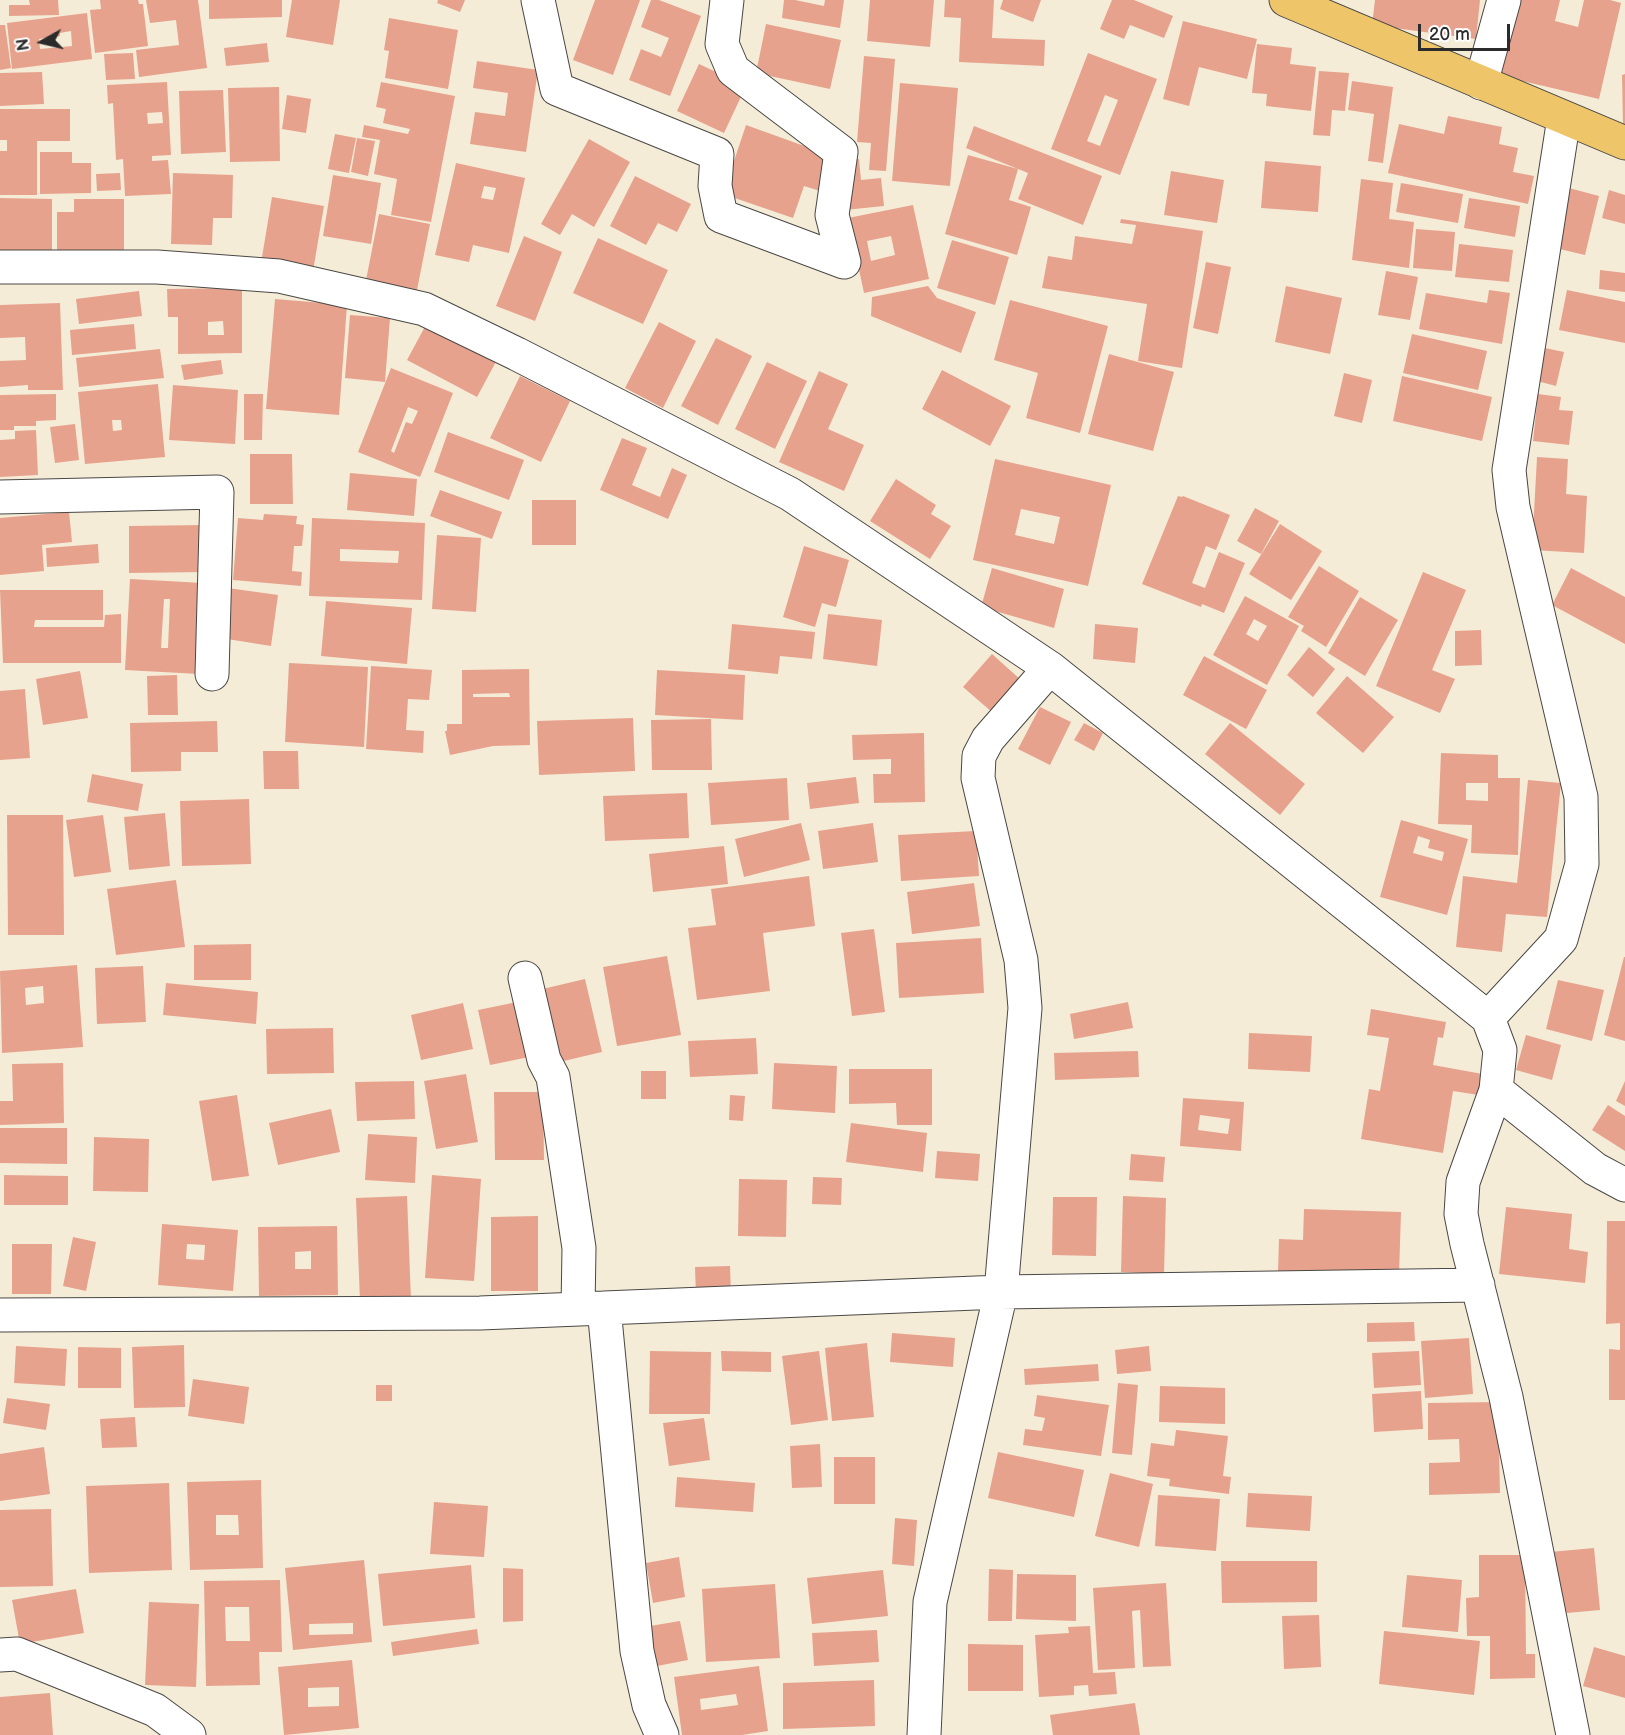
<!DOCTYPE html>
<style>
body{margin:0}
#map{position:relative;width:1625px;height:1735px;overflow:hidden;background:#f5ecd8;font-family:"Balsamiq Sans",sans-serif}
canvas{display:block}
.north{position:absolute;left:12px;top:12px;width:60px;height:60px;-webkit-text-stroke:4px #fff;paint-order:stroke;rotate:262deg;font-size:16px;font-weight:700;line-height:24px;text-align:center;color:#2b2b2b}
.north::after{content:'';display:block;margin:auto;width:21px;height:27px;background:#2b2b2b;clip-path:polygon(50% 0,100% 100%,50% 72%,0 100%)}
.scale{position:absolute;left:1418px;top:24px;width:92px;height:27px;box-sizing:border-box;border:3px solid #2b2b2b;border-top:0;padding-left:8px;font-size:18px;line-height:21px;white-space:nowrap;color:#2b2b2b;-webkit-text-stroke:4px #fff;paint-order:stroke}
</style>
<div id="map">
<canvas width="1625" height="1735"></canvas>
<div class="north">N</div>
<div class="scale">20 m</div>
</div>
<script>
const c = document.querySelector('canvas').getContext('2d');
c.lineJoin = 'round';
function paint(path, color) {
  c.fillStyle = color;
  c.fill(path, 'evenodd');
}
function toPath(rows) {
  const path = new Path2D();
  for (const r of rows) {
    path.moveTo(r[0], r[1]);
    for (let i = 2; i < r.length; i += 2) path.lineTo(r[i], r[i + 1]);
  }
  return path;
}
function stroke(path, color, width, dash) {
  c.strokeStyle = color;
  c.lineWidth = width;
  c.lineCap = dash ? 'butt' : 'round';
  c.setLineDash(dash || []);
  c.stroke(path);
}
paint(toPath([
 [29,0,58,0,59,15,9,16,9,5,30,5],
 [100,0,138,0,139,4,143,4,148,46,95,53,90,10,101,9],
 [146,0,198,0,207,68,139,77,136,50,179,45,176,20,150,23],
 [209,0,282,0,282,17,209,19],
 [292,0,340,0,333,45,286,37],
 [438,0,465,0,460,12,437,3],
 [595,0,640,0,613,75,573,60],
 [651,0,659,0,701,16,670,96,629,80,641,49,661,57,669,38,641,27],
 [784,0,795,0,824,6,825,0,844,0,840,28,782,18],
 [870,0,934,0,930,47,867,41],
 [945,0,994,0,992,38,1045,40,1044,66,959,62,961,18,944,17],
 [1003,0,1041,0,1033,22,1000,9],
 [1112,0,1134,0,1173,16,1164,38,1130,25,1124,39,1100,29],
 [1375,0,1480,0,1476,39,1372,25],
 [1518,0,1560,0,1555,21,1578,27,1584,0,1610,0,1621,3,1599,99,1501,76],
 [87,13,92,59,12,69,7,23],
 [71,31,72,46,40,49,39,39,60,36,60,33],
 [389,18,458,30,448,89,385,78,389,51,384,50],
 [1183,21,1257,39,1247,79,1199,67,1189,106,1163,99],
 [766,24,841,40,830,89,756,73],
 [0,25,5,25,11,68,0,70],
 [267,43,269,62,226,66,224,48],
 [1257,44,1292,48,1290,64,1316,67,1311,111,1266,106,1267,94,1252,93],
 [133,53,135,79,106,80,104,54],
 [1088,53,1157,79,1120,175,1051,149],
 [1105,95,1118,100,1100,146,1087,141],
 [864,56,895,59,886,171,869,170,871,143,857,142],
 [477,61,538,70,526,152,470,144,475,112,505,116,508,93,473,88],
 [699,64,746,86,724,133,677,111],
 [1319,71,1349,73,1345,111,1332,110,1330,136,1313,135],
 [42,72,44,104,0,106,0,73],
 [1625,74,1625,125,1623,125,1622,75],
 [1352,81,1393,87,1383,163,1368,161,1374,114,1348,110],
 [167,82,171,155,152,156,152,161,168,160,171,194,125,196,123,159,116,160,113,103,108,104,107,85],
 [162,112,163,123,148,124,147,113],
 [381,82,455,96,431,222,391,215,397,179,374,174,380,140,362,137,364,125,408,134,410,129,383,123,386,109,376,107],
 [900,83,958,88,950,186,892,181],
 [279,87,280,161,230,162,228,88],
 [223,90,226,152,181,154,179,91],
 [287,95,311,99,306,133,282,129],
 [0,109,70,109,70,141,37,141,37,195,0,195,0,151,7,151,7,140,0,140],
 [1448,116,1502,127,1499,144,1518,148,1513,172,1534,176,1528,204,1388,173,1399,124,1444,134],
 [746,125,832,156,820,191,804,186,793,218,723,194],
 [974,126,1102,176,1083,225,1018,199,1028,173,966,148],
 [335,134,356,138,349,173,328,169],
 [357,138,375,141,368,176,351,172],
 [589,139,630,162,594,227,572,214,560,235,541,224],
 [40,152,72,152,72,163,91,163,91,193,40,194],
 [968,155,1018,169,1009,200,1031,207,1017,255,945,234],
 [859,159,861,180,881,178,884,206,845,210,840,161],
 [1265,161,1321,166,1318,212,1261,208],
 [456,163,525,178,509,253,473,245,469,262,435,255],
 [484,186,496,188,493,200,481,198],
 [1171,171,1224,180,1217,223,1164,215],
 [120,173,121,190,97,191,96,174],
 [173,173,233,175,232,218,213,218,212,245,171,244],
 [333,175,381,183,371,244,323,236],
 [635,176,691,204,677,232,658,223,646,245,610,226],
 [1361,179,1393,183,1389,219,1414,222,1409,268,1352,260],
 [1401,183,1463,194,1458,223,1396,212],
 [1565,187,1599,196,1585,255,1551,247],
 [1609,190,1625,195,1625,224,1602,218],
 [272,197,324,206,313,271,261,263],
 [0,198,52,199,52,257,0,257],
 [1469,198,1520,206,1515,237,1464,228],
 [74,199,124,199,124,257,57,257,57,212,74,212],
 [913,205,929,279,864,293,848,218],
 [891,236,895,255,871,261,867,241],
 [379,214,430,224,417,290,366,280],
 [1121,219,1203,231,1182,368,1138,361,1147,304,1042,288,1048,256,1072,260,1075,236,1132,244,1136,225,1120,223],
 [1416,229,1455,232,1452,271,1413,268],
 [524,236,562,252,535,321,496,306],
 [598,238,668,270,643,324,573,293],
 [952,240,1009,257,995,305,937,288],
 [1459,244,1513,250,1509,282,1455,277],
 [1206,262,1231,267,1218,334,1193,328],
 [1600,270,1625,273,1625,292,1599,289],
 [1386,271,1418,277,1410,320,1378,315],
 [928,286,937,298,976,312,961,353,871,316,872,297],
 [1286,286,1342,298,1330,354,1275,342],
 [242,288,242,353,178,354,178,317,168,317,167,289],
 [223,321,224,335,208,335,208,322],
 [1489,290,1510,293,1502,344,1419,329,1426,293,1487,303],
 [1567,290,1625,302,1625,343,1559,330],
 [139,291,142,316,79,324,76,299],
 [275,299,347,305,339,415,266,409],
 [1010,300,1108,326,1080,433,1026,418,1038,373,994,360],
 [60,303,63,390,28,390,28,385,0,387,0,361,26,360,25,337,0,338,0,305],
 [350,315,390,318,385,382,345,378],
 [428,321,498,358,477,397,407,360],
 [659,322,696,341,663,408,625,388],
 [134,324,136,349,72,355,70,330],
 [1412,334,1487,351,1478,390,1403,373],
 [716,338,752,356,718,425,681,406],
 [1545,348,1564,352,1556,386,1537,381],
 [160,349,164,378,79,387,76,358],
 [1109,354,1174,372,1153,451,1088,434],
 [221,360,223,374,184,380,181,365],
 [767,362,807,381,775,449,735,429],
 [391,368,453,393,420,477,358,452],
 [408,407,418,411,412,424,406,422,394,453,391,451],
 [942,370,1011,406,990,446,922,409],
 [819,371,848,384,828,429,864,445,844,491,779,462],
 [1344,373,1372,380,1362,423,1334,416],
 [520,376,570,401,541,462,490,438],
 [1402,376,1492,397,1482,441,1393,421],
 [158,384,165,457,85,464,78,392],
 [112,420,121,420,122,430,113,431],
 [173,385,238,390,235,444,169,440],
 [56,394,56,420,36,421,36,426,14,426,14,430,0,430,0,395],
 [244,394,263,394,262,440,244,440],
 [1538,394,1561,397,1559,410,1573,411,1569,445,1533,441],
 [75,424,79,460,55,463,50,427],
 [36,430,38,475,0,477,0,440,15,439,15,431],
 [448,432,524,460,509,500,434,472],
 [622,438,647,448,632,485,660,497,672,468,687,475,668,519,600,490],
 [250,454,292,454,293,504,250,504],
 [1537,457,1568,459,1566,494,1587,496,1584,553,1532,550],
 [995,459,1111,485,1088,586,973,560],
 [1021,509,1060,517,1054,544,1015,535],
 [350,473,417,479,414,516,347,510],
 [896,479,936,505,931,514,951,526,930,559,870,521],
 [440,490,502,512,492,539,430,516],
 [1178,496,1182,497,1183,496,1230,515,1216,550,1206,546,1192,583,1205,588,1219,552,1245,563,1224,613,1202,604,1201,607,1142,584],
 [532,500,576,500,576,545,532,545],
 [1255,508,1279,521,1261,554,1237,541],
 [69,512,72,542,42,545,44,571,0,575,0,518],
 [264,514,297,516,296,524,304,525,302,546,294,546,292,571,302,572,301,586,233,580,238,518,263,520],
 [312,518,425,523,422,600,309,596],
 [340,549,399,551,398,563,340,561],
 [1280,524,1322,551,1291,600,1249,574],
 [205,525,205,572,129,573,129,526],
 [437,535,481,538,476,612,432,609],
 [98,544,99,563,47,567,46,548],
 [804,546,849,560,836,607,822,603,815,627,783,617],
 [1319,566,1359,591,1326,647,1301,631,1304,626,1288,617],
 [992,568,1064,589,1054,628,981,607],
 [1571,568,1625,597,1625,644,1552,605],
 [1423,572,1466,590,1432,670,1455,679,1440,713,1376,686],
 [130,579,203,583,199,674,125,670],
 [164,599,170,599,168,648,161,648],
 [228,588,278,595,271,646,221,638],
 [0,590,103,590,103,620,35,620,34,627,104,627,105,615,121,614,121,663,3,663],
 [1245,596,1299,626,1267,685,1213,655],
 [1254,619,1267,626,1258,641,1246,634],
 [1360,597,1398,620,1365,676,1328,653],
 [326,601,412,608,407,664,321,656],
 [828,614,882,620,877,666,823,659],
 [732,624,815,632,812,659,780,656,778,674,728,669],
 [1095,624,1138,628,1135,663,1093,659],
 [1481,630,1482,665,1455,666,1455,631],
 [1309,647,1335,669,1313,697,1287,675],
 [992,654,1021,680,993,713,963,687],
 [1204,656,1267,690,1246,729,1183,695],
 [289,663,368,667,364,747,285,742],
 [371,666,432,670,429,700,408,699,406,730,424,731,423,753,366,749],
 [529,669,530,745,493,746,450,755,445,731,447,731,447,724,462,724,462,670],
 [509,693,510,697,473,697,473,694],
 [657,670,745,675,743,720,655,715],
 [80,671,88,718,43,725,36,679],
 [177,675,178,715,148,715,147,676],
 [1347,676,1394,717,1363,753,1316,713],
 [25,689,30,758,0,760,0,691],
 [1040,707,1071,722,1050,765,1018,749],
 [633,718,635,771,539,775,537,721],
 [711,719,712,770,652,770,651,720],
 [217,721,218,752,181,752,181,771,131,772,130,723],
 [1084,723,1103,733,1094,751,1074,740],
 [1230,723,1305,784,1280,815,1205,754],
 [924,733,925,802,874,803,873,774,891,774,891,759,853,760,852,735],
 [263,751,298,751,299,789,264,789],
 [1441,753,1498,755,1498,778,1520,778,1518,855,1471,853,1472,825,1438,824],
 [1466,783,1488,783,1488,801,1466,800],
 [92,774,143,784,138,811,87,802],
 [856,777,859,803,810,809,807,783],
 [787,778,789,820,711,825,708,783],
 [1528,780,1561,783,1547,917,1506,914,1502,952,1456,947,1463,876,1517,883],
 [687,793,689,838,605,841,603,796],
 [249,799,251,864,182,866,180,801],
 [165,813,170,866,129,870,124,817],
 [7,815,63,815,64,935,8,935],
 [103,815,111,872,74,877,66,820],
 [1401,820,1468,839,1447,915,1380,897],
 [1418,836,1430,840,1428,848,1444,852,1442,861,1413,853],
 [801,823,810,860,744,877,735,839],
 [873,823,878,862,823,869,818,831],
 [976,831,979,876,901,881,898,835],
 [724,846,728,884,653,892,649,854],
 [809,876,815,926,763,933,770,991,697,1000,688,928,716,925,711,889],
 [176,880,185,947,116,955,107,889],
 [974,883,980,926,912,934,907,892],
 [874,929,885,1012,852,1016,841,933],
 [981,938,984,993,899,998,896,943],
 [251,944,251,980,194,980,194,945],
 [667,956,681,1035,617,1046,603,967],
 [1624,957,1625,957,1625,1041,1604,1035],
 [77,965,83,1047,2,1053,0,971],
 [43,986,44,1003,26,1005,25,988],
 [143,966,146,1022,97,1024,95,968],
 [585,979,602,1052,551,1064,534,991],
 [1558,980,1604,990,1592,1041,1546,1029],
 [166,983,258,992,256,1024,163,1015],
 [527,1000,539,1055,490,1065,478,1010],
 [1128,1002,1133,1028,1074,1039,1070,1014],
 [463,1003,473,1049,421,1060,411,1015],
 [1371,1009,1446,1022,1443,1038,1438,1037,1433,1065,1488,1075,1485,1096,1453,1091,1443,1153,1361,1139,1369,1089,1380,1091,1389,1038,1367,1035],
 [333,1028,334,1073,267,1074,266,1029],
 [1249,1033,1312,1036,1310,1072,1248,1069],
 [1526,1035,1561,1045,1552,1080,1516,1070],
 [756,1038,758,1074,690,1077,688,1041],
 [1138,1051,1139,1077,1055,1080,1054,1053],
 [63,1063,64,1123,0,1125,0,1101,13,1101,12,1064],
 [774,1063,837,1066,835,1113,772,1109],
 [849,1069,932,1069,932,1125,897,1125,896,1103,849,1104],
 [641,1071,666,1071,666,1099,641,1099],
 [466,1074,478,1142,436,1149,424,1081],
 [414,1081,415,1119,357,1121,355,1082],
 [1625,1081,1625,1106,1616,1101],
 [494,1092,543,1092,544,1160,495,1160],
 [237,1095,249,1176,212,1181,199,1101],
 [730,1095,745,1096,743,1121,729,1120],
 [1183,1098,1244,1102,1241,1151,1180,1146],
 [1200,1115,1230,1119,1228,1134,1198,1130],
 [1608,1105,1625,1116,1625,1151,1592,1130],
 [331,1109,340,1152,278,1165,269,1123],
 [851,1123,927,1133,923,1172,846,1162],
 [0,1128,67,1128,67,1164,0,1163],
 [368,1134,417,1137,415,1183,365,1180],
 [94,1137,149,1139,148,1192,93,1191],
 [937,1151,980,1154,978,1181,935,1178],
 [1131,1154,1165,1157,1163,1182,1129,1180],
 [4,1175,68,1176,68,1205,4,1205],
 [432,1175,481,1179,474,1281,425,1278],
 [813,1177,842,1178,841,1205,812,1204],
 [739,1179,787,1180,786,1237,738,1236],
 [407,1196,411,1300,360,1302,356,1198],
 [1123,1196,1166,1198,1164,1274,1121,1272],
 [1053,1197,1097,1197,1096,1256,1052,1255],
 [1506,1207,1572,1214,1569,1249,1588,1252,1585,1283,1499,1274],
 [1304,1209,1401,1212,1399,1275,1278,1271,1279,1239,1303,1240],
 [538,1216,538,1291,491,1291,491,1217],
 [1607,1221,1625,1221,1625,1400,1609,1400,1609,1349,1620,1350,1620,1323,1606,1324],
 [162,1224,238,1230,233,1291,158,1285],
 [187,1244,205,1245,204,1260,186,1259],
 [337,1226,338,1295,259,1296,258,1227],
 [311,1251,311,1269,295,1269,295,1252],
 [73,1237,96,1242,86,1291,63,1286],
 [12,1244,52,1244,51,1294,12,1294],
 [730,1266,731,1295,696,1297,695,1267],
 [1414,1322,1415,1341,1367,1342,1367,1323],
 [892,1333,955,1338,953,1367,890,1362],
 [1469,1338,1473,1394,1425,1398,1421,1341],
 [867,1343,874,1417,832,1421,825,1348],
 [184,1345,185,1407,134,1408,132,1347],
 [16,1346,67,1349,65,1386,14,1383],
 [1149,1346,1151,1371,1117,1374,1115,1350],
 [78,1347,121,1348,121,1388,78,1388],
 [650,1351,711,1352,710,1414,649,1414],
 [721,1351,771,1352,771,1372,722,1371],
 [819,1351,828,1420,791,1425,782,1356],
 [1419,1351,1421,1385,1374,1388,1372,1353],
 [1098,1364,1099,1381,1025,1385,1024,1369],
 [193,1379,249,1387,244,1424,188,1416],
 [1118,1383,1138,1385,1132,1455,1112,1453],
 [376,1385,392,1385,392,1401,376,1401],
 [1160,1386,1225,1388,1225,1424,1159,1422],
 [1421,1391,1423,1429,1374,1432,1372,1394],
 [1037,1395,1109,1405,1101,1456,1023,1445,1025,1429,1042,1431,1045,1418,1034,1416],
 [7,1398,50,1404,46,1430,3,1423],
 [1498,1402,1500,1493,1429,1495,1429,1463,1460,1462,1459,1439,1428,1440,1428,1403],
 [135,1417,137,1447,102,1448,100,1419],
 [704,1418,710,1460,669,1466,663,1423],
 [1176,1430,1228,1436,1223,1476,1231,1477,1229,1494,1169,1486,1170,1479,1147,1476,1151,1443,1174,1446],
 [820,1444,822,1487,792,1488,790,1446],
 [44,1447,50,1494,0,1501,0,1454],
 [998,1452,1084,1470,1074,1517,988,1498],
 [834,1457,875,1457,875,1504,834,1504],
 [1110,1473,1153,1484,1139,1547,1095,1536],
 [677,1477,755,1483,753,1512,675,1507],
 [261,1480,263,1568,190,1570,187,1482],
 [216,1515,238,1515,239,1535,216,1535],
 [169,1483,172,1570,89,1573,86,1486],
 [1248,1493,1312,1496,1310,1531,1246,1527],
 [1158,1495,1220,1499,1216,1551,1155,1546],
 [434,1502,488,1506,484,1557,430,1554],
 [51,1509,53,1586,0,1587,0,1510],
 [895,1518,917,1520,914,1566,892,1564],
 [1594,1548,1600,1610,1556,1614,1550,1552],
 [1479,1555,1525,1555,1526,1654,1535,1654,1535,1678,1490,1679,1490,1636,1467,1636,1466,1598,1479,1597],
 [679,1557,685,1597,653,1603,646,1563],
 [364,1560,372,1642,293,1650,285,1568],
 [353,1623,353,1634,309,1635,309,1624],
 [1221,1561,1317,1561,1317,1602,1222,1603],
 [471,1565,475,1618,383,1626,378,1574],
 [503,1568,523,1569,523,1621,503,1622],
 [989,1569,1013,1570,1012,1621,988,1621],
 [883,1570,888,1616,812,1624,807,1578],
 [1017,1574,1076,1575,1076,1621,1016,1619],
 [1407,1575,1462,1580,1458,1632,1402,1627],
 [280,1580,282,1652,259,1652,260,1685,206,1686,204,1581],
 [225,1607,249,1607,250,1641,226,1641],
 [1166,1583,1171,1666,1143,1667,1140,1610,1132,1611,1135,1668,1098,1670,1093,1588],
 [775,1584,780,1658,706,1662,702,1589],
 [76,1589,84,1633,20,1644,12,1600],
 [149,1602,199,1604,196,1687,145,1685],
 [1319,1615,1321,1667,1284,1669,1282,1616],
 [680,1621,688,1660,657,1666,650,1626],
 [1090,1626,1093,1673,1115,1672,1117,1694,1089,1696,1088,1685,1074,1686,1074,1695,1039,1697,1035,1635,1069,1633,1068,1627],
 [477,1629,479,1644,393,1656,391,1642],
 [877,1630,879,1662,814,1666,812,1633],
 [1384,1631,1480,1641,1474,1695,1379,1684],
 [968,1644,1023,1645,1023,1691,968,1691],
 [1594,1647,1625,1656,1625,1698,1583,1686],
 [352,1660,359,1728,284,1735,278,1667],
 [339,1687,339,1706,308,1707,308,1688],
 [759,1666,768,1731,742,1735,682,1735,674,1677],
 [736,1694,738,1705,701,1710,700,1699],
 [874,1680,875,1726,783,1729,783,1683],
 [50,1693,53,1735,0,1735,0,1697],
 [1135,1703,1140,1735,1053,1735,1050,1715]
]), '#e7a28d');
const minor = toPath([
 [538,0,557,89,717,154,715,186,721,216,844,262],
 [727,0,722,44,733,70,841,152,832,215,844,262],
 [1481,83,1504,0],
 [1564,118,1509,470,1513,507,1581,797,1582,864,1561,939,1488,1018,1500,1050,1496,1090,1595,1169,1625,1185],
 [0,267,157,267,279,276,424,309,517,354,790,494,1050,668,1488,1018],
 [0,497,217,492,212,674],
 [525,978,544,1060,553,1077,579,1248,578,1309],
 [1496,1090,1463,1182,1461,1214,1467,1244,1506,1397,1573,1735],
 [604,1308,637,1651,649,1705,662,1735],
 [0,1315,480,1313,1001,1292,1478,1285],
 [0,1655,17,1654,155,1710,189,1735],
 [924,1735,930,1602,1001,1292,1025,1008,1021,960,978,778,979,756,988,739,1050,668]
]);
const major = toPath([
 [1286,0,1625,143]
]);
stroke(minor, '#494845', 35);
stroke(major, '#494845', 35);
stroke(minor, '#fff', 33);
stroke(major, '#eec569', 33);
</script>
